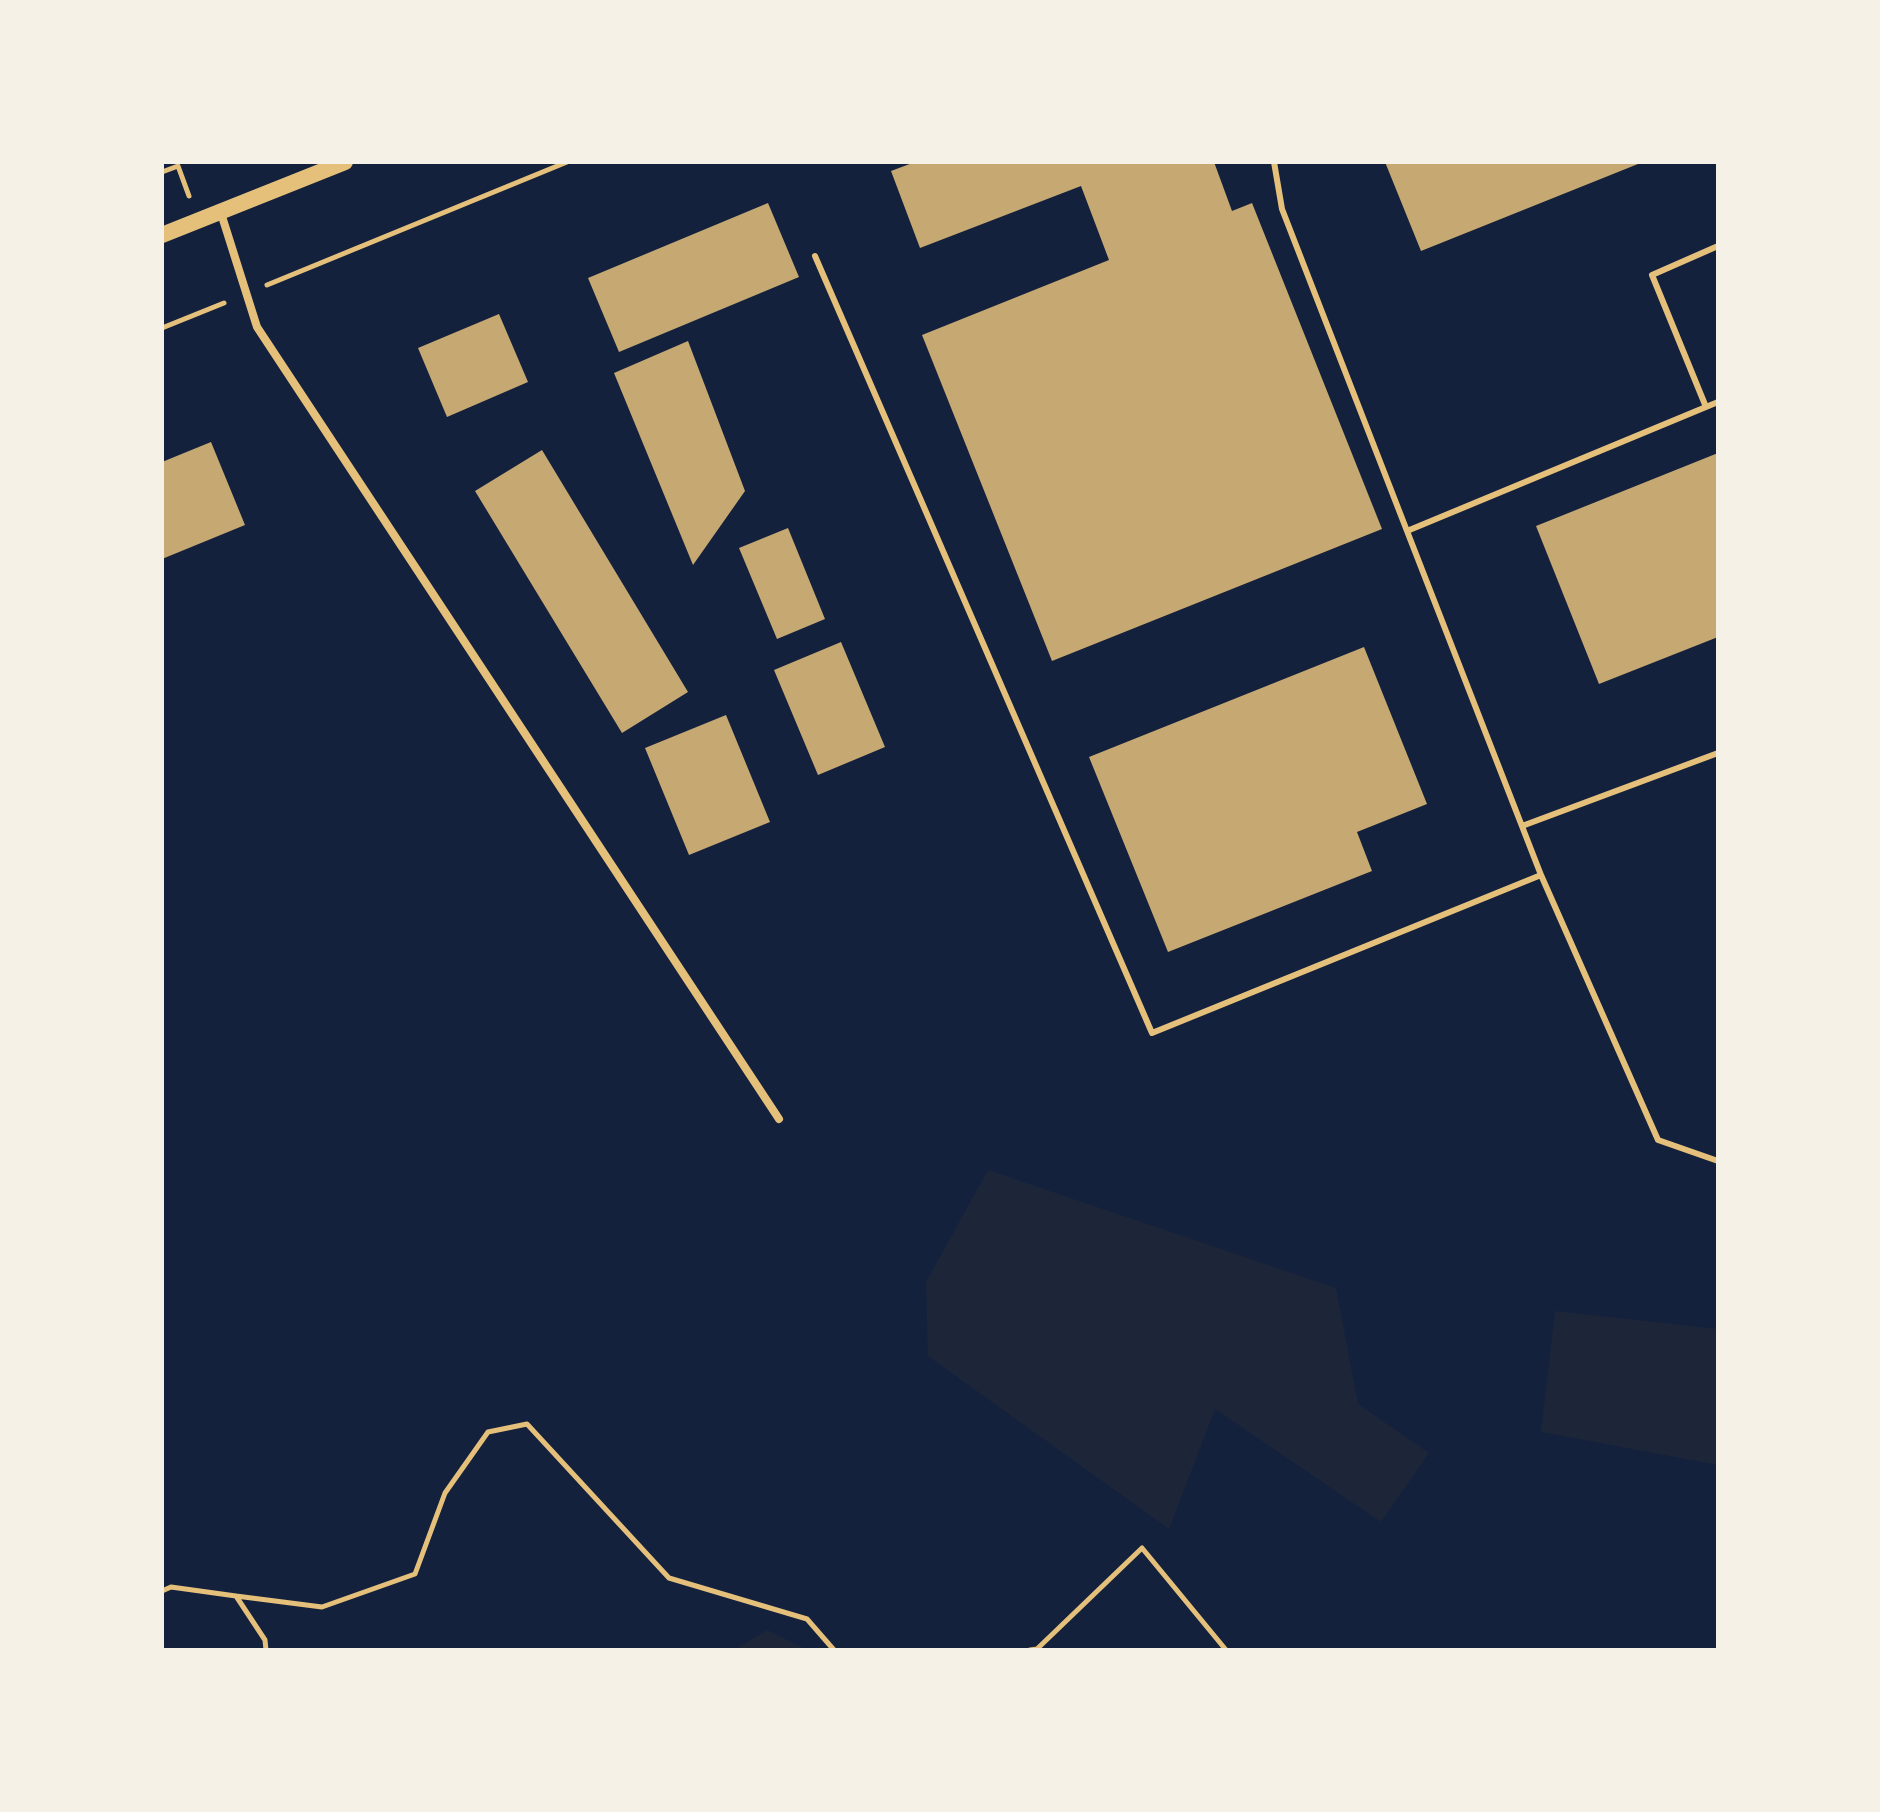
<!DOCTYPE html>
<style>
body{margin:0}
#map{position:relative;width:1880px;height:1812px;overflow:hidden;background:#14213d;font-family:"DM Sans",sans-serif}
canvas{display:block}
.frame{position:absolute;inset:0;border:164px solid #f6f1e7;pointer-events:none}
</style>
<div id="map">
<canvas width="1880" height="1812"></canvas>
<div class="frame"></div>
</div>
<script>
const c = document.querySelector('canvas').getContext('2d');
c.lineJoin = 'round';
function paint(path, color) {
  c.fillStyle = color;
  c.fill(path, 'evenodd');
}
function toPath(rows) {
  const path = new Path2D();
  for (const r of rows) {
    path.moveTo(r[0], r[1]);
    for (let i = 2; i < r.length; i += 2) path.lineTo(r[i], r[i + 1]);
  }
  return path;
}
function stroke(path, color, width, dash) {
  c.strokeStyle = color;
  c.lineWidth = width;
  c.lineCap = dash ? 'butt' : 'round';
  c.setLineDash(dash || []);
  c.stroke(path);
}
paint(toPath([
 [988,1170,1336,1288,1358,1404,1429,1453,1381,1522,1215,1409,1169,1529,928,1356,926,1282],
 [1555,1311,1718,1329,1718,1465,1541,1432],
 [767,1630,807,1650,734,1650]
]), '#1d2539');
paint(toPath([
 [915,162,1214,162,1232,211,1252,203,1382,529,1052,661,922,335,1109,260,1081,186,920,248,891,171],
 [1385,162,1643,162,1421,251],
 [768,203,799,277,619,352,588,278],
 [499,314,528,382,447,417,418,348],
 [688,341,745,491,693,565,614,373],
 [211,442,245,525,162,559,162,462],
 [542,450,688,692,622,733,475,491],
 [1718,453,1718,637,1599,684,1536,526],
 [788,528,825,619,777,639,739,548],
 [841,642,885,747,818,775,774,670],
 [1364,647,1427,804,1357,832,1372,871,1168,952,1089,757],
 [726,715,770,822,689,855,645,748]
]), '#c6a872');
stroke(toPath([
 [162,172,178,166,189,196],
 [267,285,567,162],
 [162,328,224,303],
 [162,1591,171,1587,236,1596,265,1640,266,1650],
 [236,1596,322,1607,415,1574,445,1493,488,1432,527,1424,669,1578,807,1619,834,1650],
 [1030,1650,1037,1649,1142,1548,1226,1650]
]), '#e5c07b', 5);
stroke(toPath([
 [1274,162,1282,209,1407,531,1718,402],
 [815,256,1152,1033,1541,875,1407,531],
 [1706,407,1652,275,1718,246],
 [1522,826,1718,753],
 [1541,875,1658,1140,1718,1161]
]), '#e5c07b', 6);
stroke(toPath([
 [220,210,257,327,779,1119]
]), '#e5c07b', 8);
stroke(toPath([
 [162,235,345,162]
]), '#e5c07b', 16);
</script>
